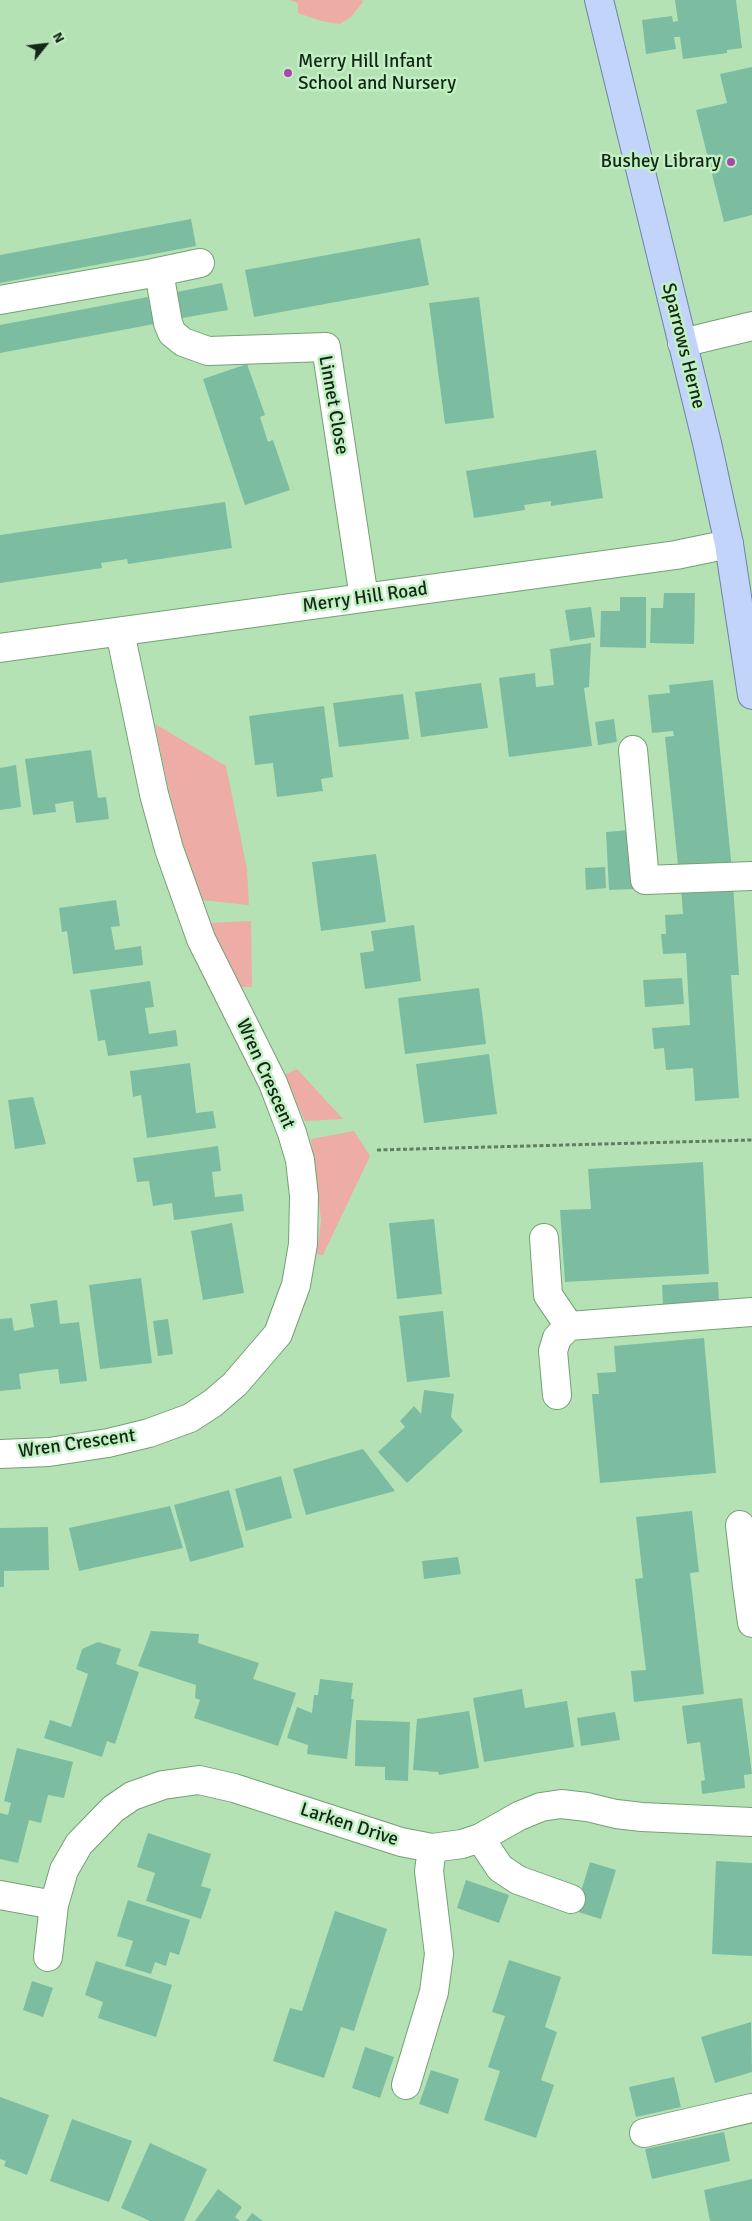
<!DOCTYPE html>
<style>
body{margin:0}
#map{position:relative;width:752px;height:2221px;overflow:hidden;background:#b4e2b5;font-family:Signika,sans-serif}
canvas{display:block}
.north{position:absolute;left:20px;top:20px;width:50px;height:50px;-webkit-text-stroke:4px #c1f0c2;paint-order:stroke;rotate:61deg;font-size:14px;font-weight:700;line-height:20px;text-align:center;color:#142615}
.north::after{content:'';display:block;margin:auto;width:18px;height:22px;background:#142615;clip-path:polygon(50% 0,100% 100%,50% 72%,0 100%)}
</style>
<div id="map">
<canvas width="752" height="2221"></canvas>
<div class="north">N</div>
</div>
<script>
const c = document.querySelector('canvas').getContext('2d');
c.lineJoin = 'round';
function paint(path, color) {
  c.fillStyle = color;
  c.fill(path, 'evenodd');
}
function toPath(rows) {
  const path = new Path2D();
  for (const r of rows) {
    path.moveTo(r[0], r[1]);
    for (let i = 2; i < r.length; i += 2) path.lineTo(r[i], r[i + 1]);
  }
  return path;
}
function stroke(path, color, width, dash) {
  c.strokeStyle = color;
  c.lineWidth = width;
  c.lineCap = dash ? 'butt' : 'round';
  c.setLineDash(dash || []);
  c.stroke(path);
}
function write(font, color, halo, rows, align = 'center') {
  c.font = font + ' Signika,sans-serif';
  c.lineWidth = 5;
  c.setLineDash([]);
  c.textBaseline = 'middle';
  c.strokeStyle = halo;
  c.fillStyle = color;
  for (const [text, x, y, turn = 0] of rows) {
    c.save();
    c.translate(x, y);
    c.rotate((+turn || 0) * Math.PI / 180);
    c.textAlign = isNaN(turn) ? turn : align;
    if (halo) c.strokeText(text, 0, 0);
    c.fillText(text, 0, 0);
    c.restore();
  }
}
paint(toPath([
 [289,0,362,0,363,2,351,17,340,24,321,21,298,13,298,3],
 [155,724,226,766,247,869,249,905,202,900,182,841,167,782],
 [251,921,252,987,238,987,210,923],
 [297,1069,343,1119,305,1121,284,1075],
 [354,1131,370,1156,323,1255,317,1254,321,1220,311,1139]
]), '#edaca6');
paint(toPath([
 [675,0,736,0,742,48,727,50,727,53,683,59,680,37,674,37,676,49,646,54,642,20,672,16,673,22,678,21],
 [752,67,752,215,724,222,696,110,727,103,720,74],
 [191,219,196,246,0,283,0,255],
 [420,238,429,285,254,317,245,270],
 [222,283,228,310,182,318,177,292],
 [148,297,154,324,0,353,0,325],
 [479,297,494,418,445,424,429,303],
 [247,364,265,415,260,417,268,442,273,440,290,490,245,505,203,379],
 [596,450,603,498,551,506,551,501,524,505,525,510,474,518,466,471],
 [225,502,232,548,128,564,127,559,101,563,102,568,0,583,0,535],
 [664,593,695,593,694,644,650,643,651,608,663,608],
 [620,597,646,597,646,648,600,647,601,611,620,611],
 [591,607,595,637,570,641,565,610],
 [591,643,589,687,584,688,592,746,509,757,499,678,535,673,536,687,554,685,550,649],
 [713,680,732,870,679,875,665,737,674,736,673,731,652,733,648,695,670,693,669,685],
 [481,683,488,728,421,737,415,692],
 [403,694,409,739,339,747,333,703],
 [324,706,333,777,321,779,323,791,277,797,273,763,255,765,249,716],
 [614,719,617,742,598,745,595,722],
 [91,750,98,798,106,797,109,819,76,823,73,801,55,804,56,812,33,815,25,759],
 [16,765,21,807,0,810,0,768],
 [630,830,634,889,609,890,606,832],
 [376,854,386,922,321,931,312,862],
 [605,867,606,888,586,890,585,868],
 [733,884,739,975,731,975,739,1098,695,1101,693,1068,666,1070,664,1048,654,1049,652,1028,690,1025,686,953,663,954,661,934,666,934,665,915,683,914,681,887],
 [116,900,120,926,111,927,115,950,141,946,143,965,73,974,67,931,62,932,59,908],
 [414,925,421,981,365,989,360,953,374,951,371,931],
 [682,978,684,1004,645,1007,643,980],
 [150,981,154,1007,145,1008,149,1034,176,1030,178,1046,108,1056,105,1040,98,1041,90,990],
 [479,988,486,1044,405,1054,398,998],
 [489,1054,497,1114,424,1123,416,1064],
 [190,1063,196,1113,213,1111,216,1128,147,1138,141,1095,133,1097,130,1071],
 [33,1097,46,1144,15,1149,8,1100],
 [218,1146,221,1171,212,1172,215,1197,242,1194,244,1211,174,1220,172,1203,153,1206,149,1181,137,1182,133,1158],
 [703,1162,709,1274,565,1282,560,1210,591,1209,588,1169],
 [434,1219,442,1294,397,1299,389,1223],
 [232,1223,244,1293,203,1300,191,1231],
 [141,1278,152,1363,100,1369,89,1285],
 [718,1282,719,1301,663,1304,662,1285],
 [57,1300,60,1324,79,1322,87,1381,60,1384,58,1369,39,1371,19,1374,21,1389,0,1391,0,1319,12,1318,14,1331,34,1327,30,1304],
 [443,1311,450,1377,407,1382,399,1316],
 [168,1319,173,1354,158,1356,153,1321],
 [704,1338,716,1473,600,1483,592,1394,599,1394,597,1373,616,1372,614,1346],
 [424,1390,454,1394,451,1417,463,1431,407,1483,378,1452,405,1427,400,1421,414,1406,421,1414],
 [363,1449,395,1491,306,1515,293,1469],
 [281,1476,292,1518,246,1531,235,1489],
 [229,1490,244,1547,190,1562,174,1505],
 [170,1506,183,1548,79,1571,69,1528],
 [692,1511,699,1572,690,1573,704,1694,634,1702,631,1671,646,1670,635,1579,643,1578,636,1517],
 [48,1527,49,1570,4,1571,4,1587,0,1587,0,1528],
 [458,1557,461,1574,424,1579,422,1561],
 [151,1631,199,1634,198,1643,259,1663,253,1679,296,1693,278,1746,194,1718,200,1700,195,1698,196,1685,138,1666],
 [98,1642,121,1649,116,1664,139,1672,115,1744,107,1741,102,1757,44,1738,50,1720,71,1727,88,1674,76,1669,82,1649],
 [320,1679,353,1683,351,1699,354,1699,347,1759,307,1754,308,1745,287,1738,297,1707,312,1713,314,1695,318,1695],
 [522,1689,525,1708,567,1701,574,1747,484,1762,473,1698],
 [742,1698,752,1774,744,1775,745,1788,702,1794,701,1781,705,1780,700,1742,687,1744,682,1706],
 [469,1711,479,1768,439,1775,438,1772,413,1770,417,1719],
 [615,1712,620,1740,581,1746,577,1718],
 [356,1720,410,1722,408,1781,385,1780,385,1767,355,1766],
 [17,1748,73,1762,64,1798,48,1795,41,1823,29,1820,18,1863,0,1859,0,1813,8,1815,11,1803,4,1801],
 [148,1833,211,1854,201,1886,211,1889,201,1919,146,1901,155,1873,137,1867],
 [716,1861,752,1863,752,1956,712,1954],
 [590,1862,616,1870,601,1919,575,1911],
 [466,1880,509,1895,499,1923,457,1908],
 [128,1900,190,1920,179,1955,170,1952,166,1966,155,1962,151,1974,125,1966,133,1941,117,1936],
 [335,1911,387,1929,354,2031,341,2027,324,2078,273,2061,290,2008,302,2011],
 [509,1960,561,1977,545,2027,557,2032,541,2080,554,2085,536,2138,484,2120,500,2071,488,2067,505,2016,492,2012],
 [96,1961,172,1985,156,2037,98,2018,103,2002,85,1995],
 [32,1981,53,1988,43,2017,23,2010],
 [751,2022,752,2072,715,2083,701,2037],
 [365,2047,394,2057,380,2098,352,2088],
 [431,2070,459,2079,448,2114,419,2104],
 [674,2077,681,2107,636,2117,629,2087],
 [0,2097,49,2115,27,2175,4,2166,6,2161,0,2159],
 [72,2119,132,2141,109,2202,50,2181],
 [724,2132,730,2161,652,2179,645,2149],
 [150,2143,207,2169,184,2221,150,2221,121,2208],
 [752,2179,752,2221,710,2221,704,2190],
 [218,2189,242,2207,235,2217,240,2221,195,2221],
 [252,2213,263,2221,246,2221]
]), '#7cbda1');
const minor = toPath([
 [153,273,200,263],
 [0,300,159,272,168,323,172,333,183,342,208,351,326,347,364,598],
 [682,343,752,326],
 [0,648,676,555,729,544],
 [633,750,645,880,752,876],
 [544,1238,548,1295,569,1326,557,1338,553,1351,557,1395],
 [569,1326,752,1312],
 [0,1454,49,1452,108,1443,149,1433,190,1418,213,1403,235,1384,278,1334,296,1285,303,1244,304,1196,300,1160,292,1133,273,1083,201,939,169,849,154,794,120,632],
 [740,1525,747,1586],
 [752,1586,747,1586,752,1623],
 [480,1838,500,1868,518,1880,571,1899],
 [0,1895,54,1905],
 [48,1957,54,1905,64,1870,79,1844,113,1809,132,1796,163,1785,199,1780,234,1788,401,1842,432,1848,462,1844,480,1838,519,1816,541,1807,561,1804,587,1807,616,1814,642,1817,752,1822],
 [406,2085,434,1992,439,1954,429,1871,432,1848],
 [644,2133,752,2108]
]);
const major = toPath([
 [599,0,707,443,729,544,752,695]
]);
stroke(minor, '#74a075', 30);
stroke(major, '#6c84a7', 30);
stroke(toPath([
 [377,1150,752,1140]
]), '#5f7e60', 3, [4, 2.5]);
stroke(minor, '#fff', 28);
stroke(major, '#c3d4fa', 28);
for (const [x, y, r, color] of [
 [288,73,5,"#a947ae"],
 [731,162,5,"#a947ae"]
]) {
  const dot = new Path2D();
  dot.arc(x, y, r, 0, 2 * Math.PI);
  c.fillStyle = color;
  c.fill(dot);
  stroke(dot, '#c1f0c2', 2);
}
write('19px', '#142615', '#c1f0c2', [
 ["Merry Hill Infant",298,62],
 ["School and Nursery",298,84],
 ["Bushey Library",721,162,"right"]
], 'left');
write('19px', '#142615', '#c1f0c2', [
 ["Sparrows Herne",683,346,76],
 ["Linnet Close",333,405,80],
 ["Merry Hill Road",365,598,-8],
 ["Wren Crescent",265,1074,66],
 ["Wren Crescent",77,1444,-8],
 ["Larken Drive",349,1825,18]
]);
</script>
